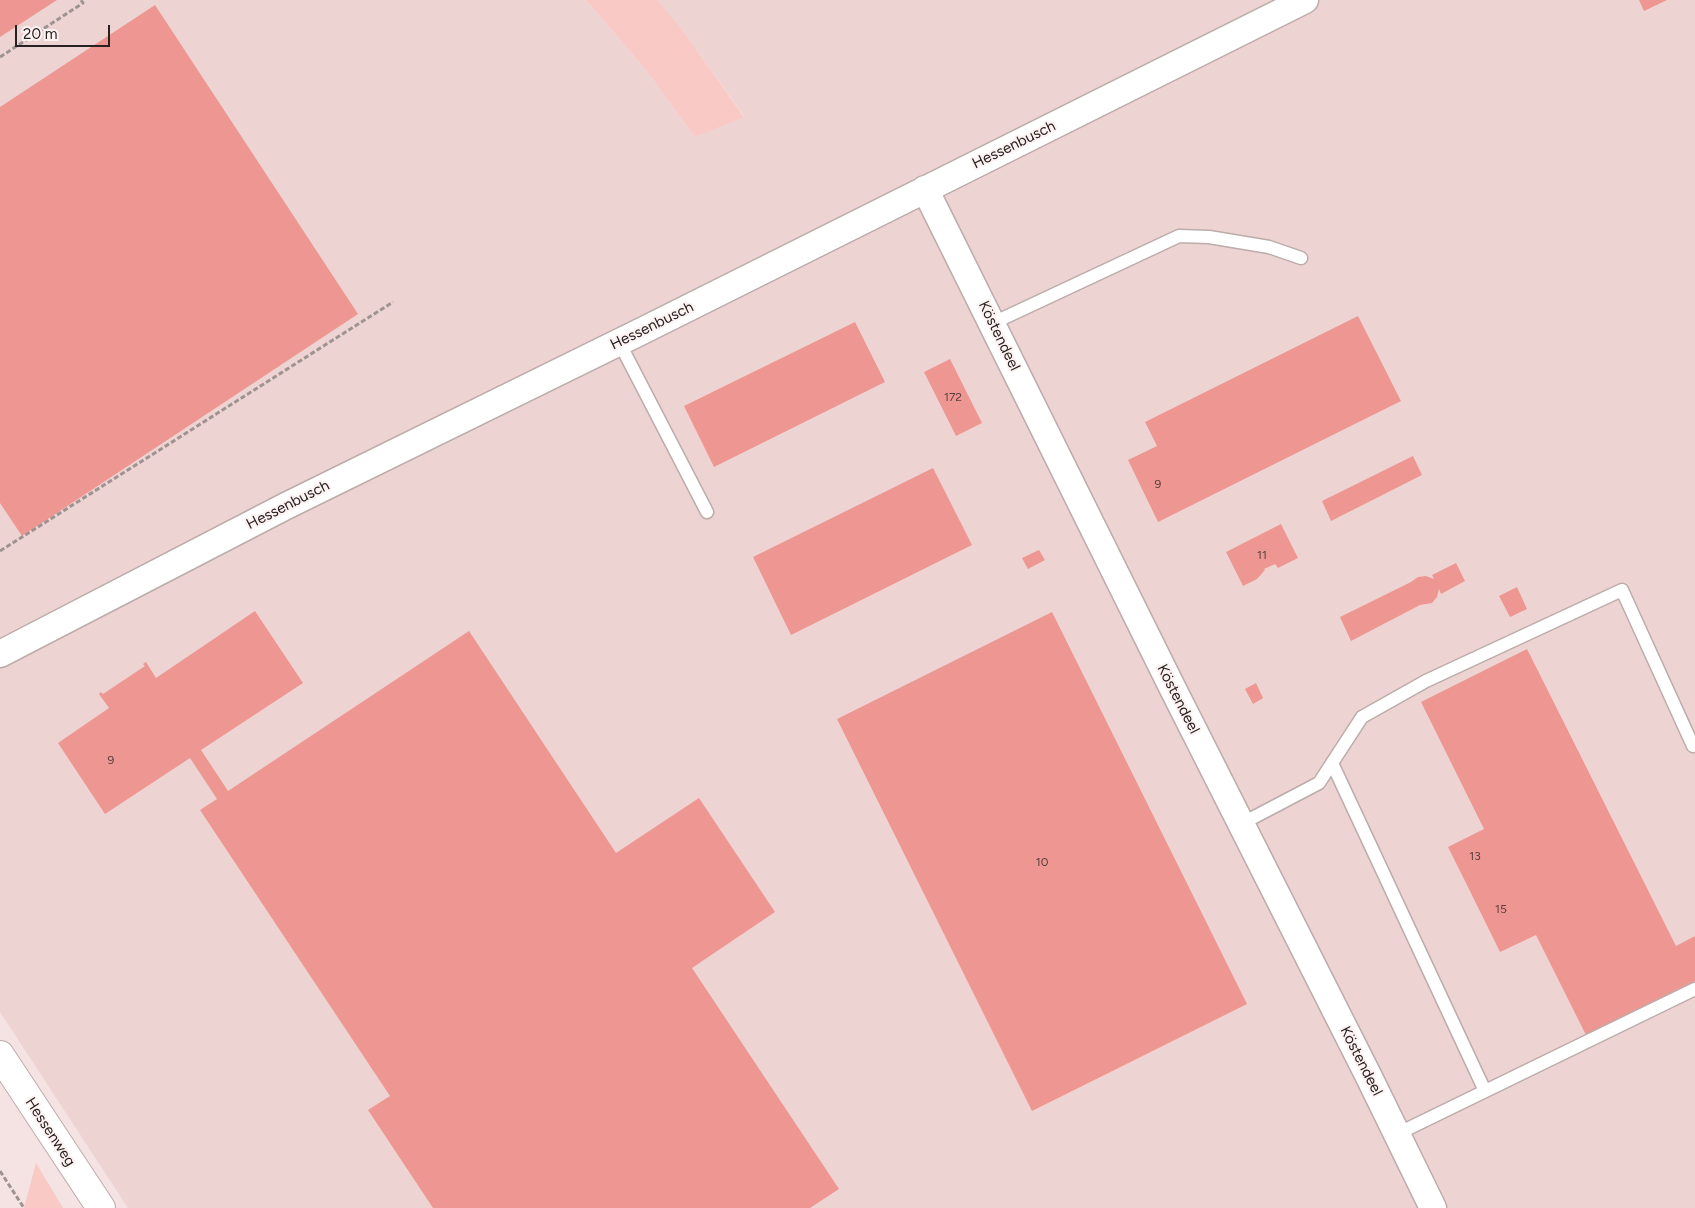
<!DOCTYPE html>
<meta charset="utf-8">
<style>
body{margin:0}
#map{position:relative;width:1695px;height:1208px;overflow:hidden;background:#f4e3e2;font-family:Figtree,sans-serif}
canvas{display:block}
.scale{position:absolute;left:15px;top:25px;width:95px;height:22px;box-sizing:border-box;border:2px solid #272121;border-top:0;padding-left:6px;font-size:15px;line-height:18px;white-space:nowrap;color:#272121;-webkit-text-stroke:4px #fdf2f1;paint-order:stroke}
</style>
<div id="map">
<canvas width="1695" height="1208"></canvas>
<div class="scale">20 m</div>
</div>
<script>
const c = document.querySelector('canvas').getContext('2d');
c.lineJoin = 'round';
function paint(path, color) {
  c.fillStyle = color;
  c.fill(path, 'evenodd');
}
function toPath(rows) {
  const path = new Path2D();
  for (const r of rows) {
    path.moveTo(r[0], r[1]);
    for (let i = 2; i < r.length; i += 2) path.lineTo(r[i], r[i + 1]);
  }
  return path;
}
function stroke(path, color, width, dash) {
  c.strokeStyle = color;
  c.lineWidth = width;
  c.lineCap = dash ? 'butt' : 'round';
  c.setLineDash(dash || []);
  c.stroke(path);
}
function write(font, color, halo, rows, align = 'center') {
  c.font = font + ' Figtree,sans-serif';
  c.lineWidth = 4;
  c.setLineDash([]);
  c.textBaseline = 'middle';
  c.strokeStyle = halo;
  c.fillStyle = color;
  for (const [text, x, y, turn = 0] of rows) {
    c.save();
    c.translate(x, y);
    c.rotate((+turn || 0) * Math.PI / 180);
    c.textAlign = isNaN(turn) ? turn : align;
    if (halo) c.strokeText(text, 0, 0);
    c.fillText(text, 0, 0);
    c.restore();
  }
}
paint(toPath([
 [0,0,586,0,646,70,695,137,744,116,681,28,656,0,1695,0,1695,1208,128,1208,0,1012]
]), '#edd4d2');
paint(toPath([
 [586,0,657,0,681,28,744,117,695,137,646,70],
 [36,1163,63,1208,24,1208]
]), '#f9c9c5');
paint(toPath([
 [0,0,57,0,0,37],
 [1639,0,1667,0,1644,11],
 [155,5,358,314,22,536,0,503,0,107],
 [1358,316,1401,401,1158,522,1128,460,1157,446,1145,422],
 [855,322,885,382,714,467,684,406],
 [950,359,982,423,956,436,924,372],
 [1413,456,1422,475,1331,521,1322,501],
 [933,468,972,545,791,635,753,557],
 [1281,524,1298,558,1278,568,1275,564,1264,569,1265,570,1257,579,1243,586,1226,552],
 [1039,550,1045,560,1028,569,1022,558],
 [1456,563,1465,581,1441,594,1439,589,1437,597,1432,603,1420,605,1351,641,1340,617,1411,582,1418,577,1426,576,1434,579,1432,575],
 [1517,587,1527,609,1510,617,1499,596],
 [255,611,303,683,201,750,228,791,469,631,616,853,699,798,775,912,692,968,839,1189,810,1208,433,1208,368,1110,390,1096,200,810,217,799,190,758,105,814,58,743,109,708,99,694,101,692,103,694,145,666,143,664,146,662,156,678],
 [1052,612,1247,1004,1032,1111,837,719],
 [1527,649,1676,946,1695,936,1695,981,1586,1035,1536,935,1500,952,1466,883,1448,847,1484,829,1421,702],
 [1256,683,1263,698,1253,704,1245,689]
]), '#ee9792');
const lane = toPath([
 [993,323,1179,236,1209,237,1269,247,1301,258],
 [619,342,707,512],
 [1332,763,1485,1091],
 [1241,824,1319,783,1362,717,1426,681,1622,590,1693,746],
 [1397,1134,1695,989]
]);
const street = toPath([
 [925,189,1171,685,1369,1077,1433,1208],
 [0,654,286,506,644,330,1305,0]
]);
const secondary = toPath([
 [0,1055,101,1208]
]);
stroke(lane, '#bcacaa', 15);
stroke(street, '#bcacaa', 29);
stroke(secondary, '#bcacaa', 30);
stroke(toPath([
 [0,57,83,3,81,0],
 [0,551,393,302],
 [0,1171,24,1208]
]), '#9f9392', 3, [5, 2.5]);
stroke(lane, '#fff', 12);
stroke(street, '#fff', 26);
stroke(secondary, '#fff', 28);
write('12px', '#593e3d', null, [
 ["172",953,397],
 ["9",1158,484],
 ["11",1262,555],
 ["9",111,760],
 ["13",1475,856],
 ["10",1042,862],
 ["15",1501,909]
]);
write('15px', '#272121', '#fdf2f1', [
 ["Hessenbusch",1014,145,-26],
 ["Hessenbusch",652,326,-26],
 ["Köstendeel",999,336,64],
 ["Hessenbusch",288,505,-27],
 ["Köstendeel",1178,699,63],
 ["Köstendeel",1361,1061,63],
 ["Hessenweg",50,1132,57]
]);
</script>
